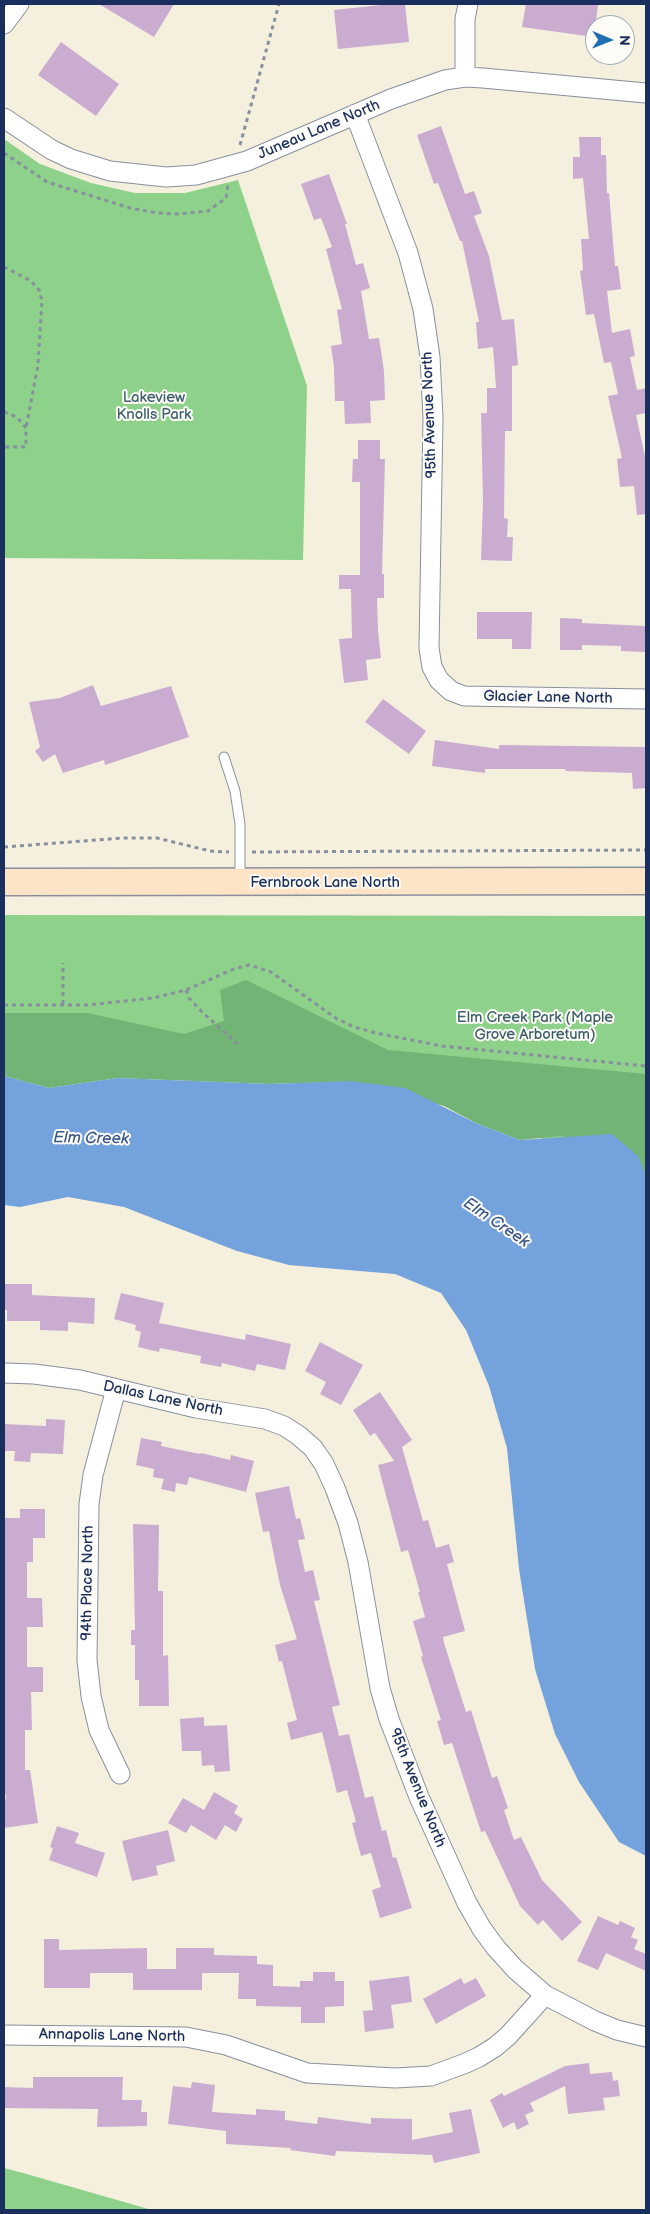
<!DOCTYPE html>
<style>
body{margin:0}
#map{position:relative;width:650px;height:2214px;overflow:hidden;background:#f4f0dd;font-family:"Balsamiq Sans",sans-serif}
canvas{display:block}
.frame{position:absolute;inset:0;border:5px solid #1b2f5e;pointer-events:none}
.north{position:absolute;left:585px;top:15px;width:50px;height:50px;box-sizing:border-box;background:#fdfcf7;border:1px solid #a3aaba;border-radius:50%;rotate:91deg;font-size:14px;font-weight:700;line-height:20px;text-align:center;color:#1b2f5e}
.north::after{content:'';display:block;margin:auto;width:18px;height:22px;background:#1f6fb2;clip-path:polygon(50% 0,100% 100%,50% 72%,0 100%)}
</style>
<div id="map">
<canvas width="650" height="2214"></canvas>
<div class="frame"></div>
<div class="north">N</div>
</div>
<script>
const c = document.querySelector('canvas').getContext('2d');
c.lineJoin = 'round';
function paint(path, color) {
  c.fillStyle = color;
  c.fill(path, 'evenodd');
}
function toPath(rows) {
  const path = new Path2D();
  for (const r of rows) {
    path.moveTo(r[0], r[1]);
    for (let i = 2; i < r.length; i += 2) path.lineTo(r[i], r[i + 1]);
  }
  return path;
}
function stroke(path, color, width, dash) {
  c.strokeStyle = color;
  c.lineWidth = width;
  c.lineCap = dash ? 'butt' : 'round';
  c.setLineDash(dash || []);
  c.stroke(path);
}
function write(font, color, halo, rows, align = 'center') {
  c.font = font + ' "Balsamiq Sans",sans-serif';
  c.lineWidth = 4;
  c.setLineDash([]);
  c.textBaseline = 'middle';
  c.strokeStyle = halo;
  c.fillStyle = color;
  for (const [text, x, y, turn = 0] of rows) {
    c.save();
    c.translate(x, y);
    c.rotate((+turn || 0) * Math.PI / 180);
    c.textAlign = isNaN(turn) ? turn : align;
    if (halo) c.strokeText(text, 0, 0);
    c.fillText(text, 0, 0);
    c.restore();
  }
}
paint(toPath([
 [4,139,40,164,91,183,135,193,185,193,238,180,307,386,303,560,4,558],
 [4,915,646,916,646,1177,405,1088,186,1079,4,1076],
 [4,2168,23,2173,152,2210,4,2210]
]), '#8dd18a');
paint(toPath([
 [246,980,388,1050,646,1074,646,1176,638,1156,561,1136,520,1140,478,1124,444,1106,350,1081,270,1084,118,1078,49,1088,4,1076,4,1013,87,1013,184,1034,224,1021,220,990]
]), '#72b376');
paint(toPath([
 [4,1076,49,1088,118,1078,270,1084,350,1081,405,1088,478,1124,520,1140,612,1134,638,1156,646,1176,646,1856,619,1842,579,1782,555,1734,535,1669,519,1569,507,1448,489,1386,466,1330,441,1293,395,1274,289,1265,237,1251,124,1207,68,1197,20,1207,4,1205]
]), '#73a2dc');
paint(toPath([
 [99,4,174,4,154,37],
 [390,4,405,4,409,42,338,49,334,10],
 [526,4,598,4,594,37,522,27],
 [61,42,119,84,96,116,38,75],
 [441,126,465,194,474,191,482,213,474,216,489,256,502,320,514,319,518,365,512,366,512,431,505,431,504,518,508,519,507,537,513,537,512,561,481,560,483,501,481,413,487,413,487,388,496,388,493,347,478,349,476,322,479,322,462,241,460,241,438,183,434,184,417,135],
 [579,137,601,137,601,155,606,155,607,193,609,193,615,266,618,266,621,289,607,291,612,333,630,329,635,356,630,357,637,390,646,388,646,413,636,415,646,461,646,514,637,515,634,486,620,487,617,459,622,458,608,396,618,394,611,362,604,363,594,314,586,315,580,271,583,270,581,239,589,239,583,178,573,179,573,157,580,157],
 [329,174,347,224,345,224,356,265,363,263,370,288,361,291,369,339,379,338,384,371,385,400,370,401,371,423,345,424,344,401,335,401,334,367,331,346,342,344,337,310,342,309,326,249,332,247,321,218,314,220,301,184],
 [358,440,380,440,380,459,385,459,382,574,384,574,384,598,377,598,378,630,381,658,366,660,368,680,344,683,339,639,352,638,351,589,339,589,339,575,360,575,360,482,352,482,353,459,358,459],
 [477,612,532,612,531,649,512,649,512,639,477,639],
 [560,618,582,619,582,623,646,626,646,652,621,651,621,646,582,645,582,650,560,650],
 [93,685,101,706,171,686,189,737,105,765,104,760,63,773,55,754,43,762,35,751,40,747,29,702,60,698],
 [383,699,426,731,409,754,365,722],
 [435,740,499,749,499,745,646,747,646,788,633,789,632,773,565,771,566,769,485,769,485,773,432,766],
 [4,1284,32,1284,32,1295,95,1298,94,1324,68,1322,68,1331,40,1330,40,1321,7,1321,7,1310,4,1310],
 [121,1293,164,1303,159,1323,245,1340,246,1334,291,1344,285,1370,257,1364,255,1371,222,1363,221,1367,200,1363,201,1356,160,1348,159,1352,138,1347,141,1332,135,1330,136,1325,114,1319],
 [320,1342,363,1365,341,1405,320,1394,326,1382,305,1371],
 [380,1392,412,1440,402,1447,423,1521,428,1520,436,1548,449,1544,454,1562,447,1564,465,1631,443,1637,444,1643,466,1712,471,1710,492,1778,497,1776,508,1808,504,1810,514,1840,521,1837,542,1880,582,1922,562,1941,543,1920,538,1925,520,1906,485,1831,481,1832,452,1743,444,1745,437,1721,441,1720,421,1657,423,1656,413,1621,425,1617,418,1592,420,1592,408,1550,401,1552,378,1465,394,1461,375,1433,370,1436,353,1410],
 [46,1419,65,1420,63,1454,31,1453,30,1462,14,1461,15,1451,4,1451,4,1424,46,1426],
 [141,1438,162,1442,161,1446,200,1454,201,1453,230,1460,231,1455,254,1461,246,1492,189,1477,187,1485,176,1483,175,1492,161,1489,164,1479,153,1477,154,1469,136,1465],
 [289,1486,296,1519,300,1518,305,1539,298,1540,305,1572,313,1570,320,1600,314,1601,340,1705,332,1707,339,1736,349,1734,365,1798,373,1796,382,1831,386,1830,393,1858,396,1857,412,1908,380,1918,372,1890,381,1887,371,1853,361,1856,352,1823,356,1822,347,1790,337,1793,322,1732,291,1740,287,1723,297,1720,282,1661,279,1662,275,1645,297,1639,280,1585,269,1531,263,1532,255,1493],
 [20,1509,45,1509,45,1538,33,1538,33,1562,27,1562,27,1598,42,1598,43,1627,27,1627,27,1667,43,1667,43,1692,31,1692,32,1730,25,1730,25,1770,30,1770,38,1823,4,1828,4,1799,6,1799,4,1785,4,1518,20,1518],
 [133,1524,159,1525,158,1591,163,1591,163,1656,168,1655,169,1706,139,1706,139,1680,135,1680,135,1645,131,1645,131,1630,135,1630],
 [204,1717,204,1726,227,1725,230,1771,215,1772,214,1765,202,1766,201,1751,182,1751,180,1719],
 [214,1792,238,1806,234,1813,243,1819,236,1832,225,1825,216,1840,191,1825,186,1833,168,1823,183,1798,204,1810],
 [57,1826,79,1833,75,1843,105,1853,97,1877,49,1860,53,1848,50,1847],
 [168,1830,175,1861,156,1866,158,1875,132,1881,122,1841],
 [598,1916,618,1925,620,1921,635,1928,631,1937,638,1940,634,1949,646,1954,646,1971,606,1953,598,1970,577,1961],
 [44,1939,59,1939,59,1950,147,1948,147,1969,176,1969,176,1948,214,1948,214,1955,257,1956,257,1964,273,1965,273,1986,300,1987,300,1981,313,1981,313,1972,335,1972,335,1981,344,1981,344,2006,325,2007,325,2023,301,2023,301,2007,256,2006,256,1999,238,1999,239,1973,202,1973,202,1990,133,1990,133,1973,90,1973,90,1988,44,1988],
 [409,1976,412,2002,391,2005,394,2028,365,2032,363,2011,373,2010,369,1981],
 [461,1978,464,1984,476,1978,486,1996,436,2024,423,1999],
 [589,2063,590,2074,612,2072,613,2081,618,2080,620,2096,603,2098,605,2110,568,2114,565,2086,530,2103,534,2111,525,2115,529,2124,517,2130,514,2122,503,2128,490,2100,502,2093,504,2096,565,2066],
 [33,2077,123,2077,122,2100,142,2100,141,2112,147,2112,147,2126,97,2127,98,2109,4,2108,4,2087,33,2088],
 [192,2082,215,2085,212,2112,256,2115,256,2109,285,2111,285,2120,317,2124,318,2117,371,2124,371,2118,412,2119,412,2140,453,2132,449,2113,471,2109,480,2153,434,2163,432,2155,336,2151,335,2156,290,2150,291,2148,226,2144,226,2131,168,2124,173,2086,191,2088]
]), '#caacd1');
const lane = toPath([
 [224,757,235,791,240,824,240,880]
]);
const street = toPath([
 [4,24,19,4],
 [465,77,465,19,468,4],
 [355,114,408,253,423,309,430,357,433,418,429,648,432,667,439,680,451,691,464,696,646,699],
 [4,118,52,150,71,159,110,171,166,177,196,175,247,161,391,99,445,80,465,77,483,78,646,93],
 [4,1373,34,1374,80,1380,196,1408,265,1419,284,1426,298,1435,313,1448,324,1464,335,1488,348,1523,358,1562,380,1688,389,1719,419,1797,467,1903,482,1929,496,1948,515,1969,545,1995,595,2021,617,2030,646,2037],
 [116,1389,93,1475,89,1504,87,1660,91,1696,99,1730,120,1774],
 [4,2035,186,2037,226,2045,307,2073,395,2078,431,2076,466,2063,479,2057,495,2047,508,2036,545,1995]
]);
const secondary = toPath([
 [4,882,646,881]
]);
stroke(lane, '#88909e', 11);
stroke(street, '#88909e', 21);
stroke(secondary, '#88909e', 29);
stroke(toPath([
 [240,145,279,4],
 [4,153,47,182,130,208,157,213,178,214,208,211,226,198,228,184],
 [4,267,31,281,39,290,42,300,38,365,26,428],
 [4,412,17,417,26,428,26,447,4,447],
 [4,847,123,838,157,838,210,851,229,852],
 [252,852,646,850],
 [186,990,189,998,201,1011,239,1045],
 [63,1004,63,963],
 [4,1005,87,1005,153,998,186,990,234,969,249,965,271,972,337,1019,354,1027,376,1033,442,1046,646,1066]
]), '#88909e', 3, [4, 4]);
stroke(lane, '#fff', 9);
stroke(street, '#fff', 19);
stroke(secondary, '#fee4c6', 26);
write('15px', '#1b2f5e', '#fdfcf7', [
 ["Juneau Lane North",319,130,-23],
 ["95th Avenue North",430,415,-92],
 ["Glacier Lane North",548,698,1],
 ["Fernbrook Lane North",325,883],
 ["Dallas Lane North",163,1399,12],
 ["94th Place North",88,1583,-89],
 ["95th Avenue North",417,1788,68],
 ["Annapolis Lane North",112,2036,1]
]);
write('15px', '#3d606b', '#fdfcf7', [
 ["Lakeview",154,398],
 ["Knolls Park",154,415],
 ["Elm Creek Park (Maple",535,1018],
 ["Grove Arboretum)",535,1035]
]);
write('italic 16px', '#3a578a', '#fdfcf7', [
 ["Elm Creek",91,1139,1],
 ["Elm Creek",496,1223,34]
]);
</script>
